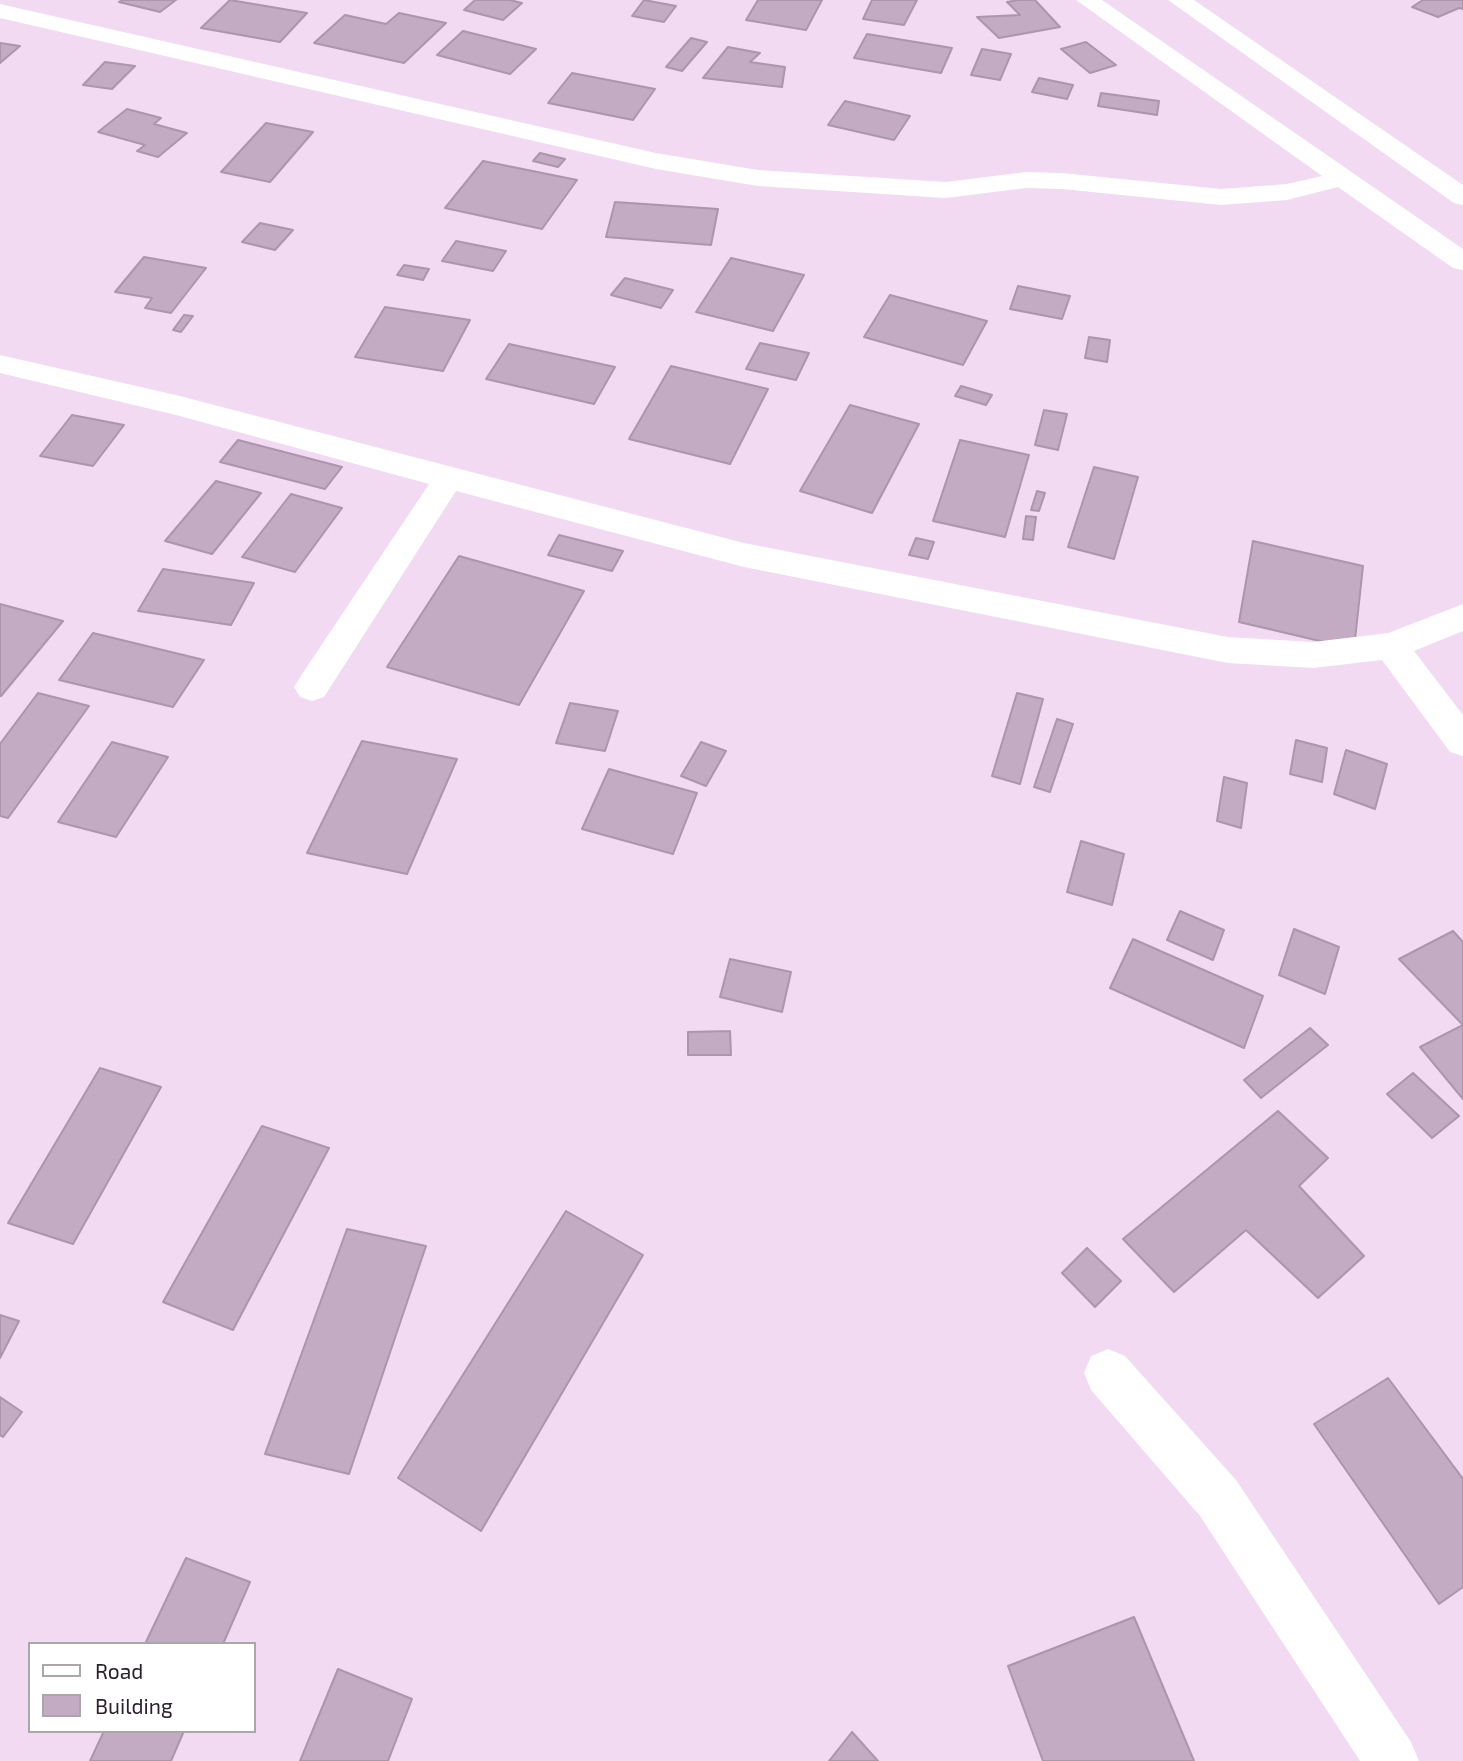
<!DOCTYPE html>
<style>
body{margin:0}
#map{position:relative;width:1463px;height:1761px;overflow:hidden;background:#f1daf2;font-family:"Exo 2",sans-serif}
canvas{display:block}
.legend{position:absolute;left:28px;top:1642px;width:228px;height:91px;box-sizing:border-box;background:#fff;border:2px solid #aaa6aa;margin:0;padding:9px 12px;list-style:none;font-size:21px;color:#2a212a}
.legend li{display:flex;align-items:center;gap:14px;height:35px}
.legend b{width:35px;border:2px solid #aaa6aa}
</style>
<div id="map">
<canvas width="1463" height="1761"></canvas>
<ul class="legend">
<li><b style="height:9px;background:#fff"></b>Road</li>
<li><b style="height:19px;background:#c2abc3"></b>Building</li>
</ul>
</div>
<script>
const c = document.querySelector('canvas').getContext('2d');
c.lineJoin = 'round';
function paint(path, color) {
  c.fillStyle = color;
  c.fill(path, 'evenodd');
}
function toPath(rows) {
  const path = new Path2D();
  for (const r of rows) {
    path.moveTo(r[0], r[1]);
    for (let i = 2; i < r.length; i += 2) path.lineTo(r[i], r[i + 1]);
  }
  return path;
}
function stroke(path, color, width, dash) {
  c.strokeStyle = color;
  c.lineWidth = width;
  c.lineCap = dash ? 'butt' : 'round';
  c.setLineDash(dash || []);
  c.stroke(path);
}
const building = toPath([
 [123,0,176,0,160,12,119,2,123,0],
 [230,0,307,13,280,42,201,28,230,0],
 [475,0,510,0,522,3,503,20,464,10,475,0],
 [644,0,676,6,664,22,632,16,644,0],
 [758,0,822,0,806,30,746,20,758,0],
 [872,0,917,0,904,25,863,19,872,0],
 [1018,0,1035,0,1060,27,999,38,977,17,1020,15,1007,2,1018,0],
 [1423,0,1463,0,1463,9,1459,8,1438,17,1412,7,1423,0],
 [399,13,446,23,404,63,314,43,345,15,386,24,399,13],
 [463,31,536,49,510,74,437,55,463,31],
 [867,34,952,48,941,73,854,58,867,34],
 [691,38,707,42,682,71,666,67,691,38],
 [1086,42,1116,65,1090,73,1061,49,1086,42],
 [0,43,20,46,0,63,0,43],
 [728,47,760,53,750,62,785,67,782,87,703,78,728,47],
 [982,49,1011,54,1000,80,971,75,982,49],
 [105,62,135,66,112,89,83,85,105,62],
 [572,73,655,89,633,120,548,103,572,73],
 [1039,78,1073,85,1067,99,1032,92,1039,78],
 [1101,93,1159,101,1157,115,1098,106,1101,93],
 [845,101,910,116,894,140,828,125,845,101],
 [127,109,161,118,154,124,187,133,158,157,137,151,145,145,98,132,127,109],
 [266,123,313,132,270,182,221,172,266,123],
 [540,153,565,159,558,167,533,161,540,153],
 [483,161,577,180,542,229,445,208,483,161],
 [615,202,718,209,711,245,606,237,615,202],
 [260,223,293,230,275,250,242,242,260,223],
 [456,241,506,251,493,271,442,261,456,241],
 [144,257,206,268,171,313,145,308,152,298,115,292,144,257],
 [731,258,804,275,773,331,696,312,731,258],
 [404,265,429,269,423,280,397,275,404,265],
 [625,278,673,290,661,308,611,295,625,278],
 [1018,286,1070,296,1062,319,1010,309,1018,286],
 [890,295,987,321,963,365,864,337,890,295],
 [385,307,470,320,443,371,355,357,385,307],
 [184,315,193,316,181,332,173,330,184,315],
 [1089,337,1110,340,1107,362,1085,358,1089,337],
 [760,343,809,353,796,380,746,369,760,343],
 [509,344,615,367,594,404,486,379,509,344],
 [671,366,768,389,730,464,629,439,671,366],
 [961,386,992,395,986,405,955,396,961,386],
 [850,405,919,424,872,513,800,491,850,405],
 [1044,410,1067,414,1058,450,1035,445,1044,410],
 [72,415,124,425,93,466,40,456,72,415],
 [238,440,342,467,325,489,220,462,238,440],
 [960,440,1029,455,1005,537,933,521,960,440],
 [1094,467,1138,477,1114,559,1068,547,1094,467],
 [216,481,261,493,212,554,165,541,216,481],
 [1037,491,1045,493,1039,511,1031,510,1037,491],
 [291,494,342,508,295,572,242,557,291,494],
 [1026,516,1036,517,1033,540,1023,539,1026,516],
 [559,535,623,551,612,571,548,555,559,535],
 [916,538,934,542,928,559,909,555,916,538],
 [1253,541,1363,566,1354,649,1239,622,1253,541],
 [459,556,584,591,519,705,387,667,459,556],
 [163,569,254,583,231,625,138,611,163,569],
 [0,604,63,621,1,696,0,696,0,604],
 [93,633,204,660,173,707,59,680,93,633],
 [38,693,89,706,8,818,0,816,0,744,38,693],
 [1017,693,1043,699,1020,784,992,776,1017,693],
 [570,703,618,711,605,751,556,743,570,703],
 [1057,719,1073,724,1050,792,1034,787,1057,719],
 [1296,740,1327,748,1322,782,1290,774,1296,740],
 [362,741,457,759,407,874,307,853,362,741],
 [112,742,168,757,116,837,58,822,112,742],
 [701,742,726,751,706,786,681,776,701,742],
 [1346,750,1387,764,1375,809,1334,794,1346,750],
 [609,769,697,793,673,854,582,829,609,769],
 [1224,777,1247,783,1241,828,1217,821,1224,777],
 [1081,841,1124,854,1112,905,1067,892,1081,841],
 [1180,911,1224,930,1213,960,1167,940,1180,911],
 [1294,929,1339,947,1325,994,1279,975,1294,929],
 [1453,931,1463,942,1463,1025,1399,959,1453,931],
 [1133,939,1263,996,1244,1048,1110,988,1133,939],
 [730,959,791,972,782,1012,720,997,730,959],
 [1463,1025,1463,1099,1420,1047,1463,1025],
 [1310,1028,1328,1045,1261,1098,1244,1080,1310,1028],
 [730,1031,731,1055,688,1055,688,1032,730,1031],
 [100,1068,161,1087,73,1244,8,1223,100,1068],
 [1413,1073,1459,1116,1432,1138,1387,1094,1413,1073],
 [1278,1111,1328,1158,1299,1186,1364,1256,1318,1298,1246,1230,1174,1292,1123,1239,1278,1111],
 [262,1126,329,1148,233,1330,163,1302,262,1126],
 [566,1211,643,1255,481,1531,398,1478,566,1211],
 [347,1229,426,1246,349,1474,265,1454,347,1229],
 [1087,1248,1121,1281,1095,1307,1062,1273,1087,1248],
 [0,1315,19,1321,0,1358,0,1315],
 [1388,1378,1463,1479,1463,1587,1439,1604,1314,1424,1388,1378],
 [0,1397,22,1412,3,1437,0,1435,0,1397],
 [186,1558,250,1582,223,1644,145,1644,186,1558],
 [1134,1617,1194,1761,1043,1761,1008,1666,1134,1617],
 [338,1669,412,1699,388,1761,300,1761,338,1669],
 [104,1731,184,1731,171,1761,90,1761,104,1731],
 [852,1732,878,1761,829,1761,852,1732]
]);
paint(building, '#c2abc3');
stroke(building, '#ab96ad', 2);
paint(toPath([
 [1076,0,1102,0,1353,173,1463,249,1463,270,1453,268,1338,187,1287,200,1221,205,1062,189,1026,188,946,198,758,186,656,169,0,18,0,4,656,153,758,170,946,182,1026,172,1062,173,1221,189,1287,184,1322,176,1076,0],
 [0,355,176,395,744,543,1228,637,1313,642,1388,633,1463,604,1463,631,1414,651,1463,715,1463,756,1450,752,1382,660,1313,668,1228,663,744,567,456,491,324,697,312,701,300,697,294,687,300,677,429,484,176,415,0,373,0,355],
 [1108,1349,1125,1356,1236,1480,1411,1742,1419,1761,1360,1761,1200,1516,1091,1390,1084,1373,1091,1356,1108,1349]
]), '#fff');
paint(toPath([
 [1168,0,1194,0,1463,185,1463,205,1454,203,1168,0]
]), '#fff');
</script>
